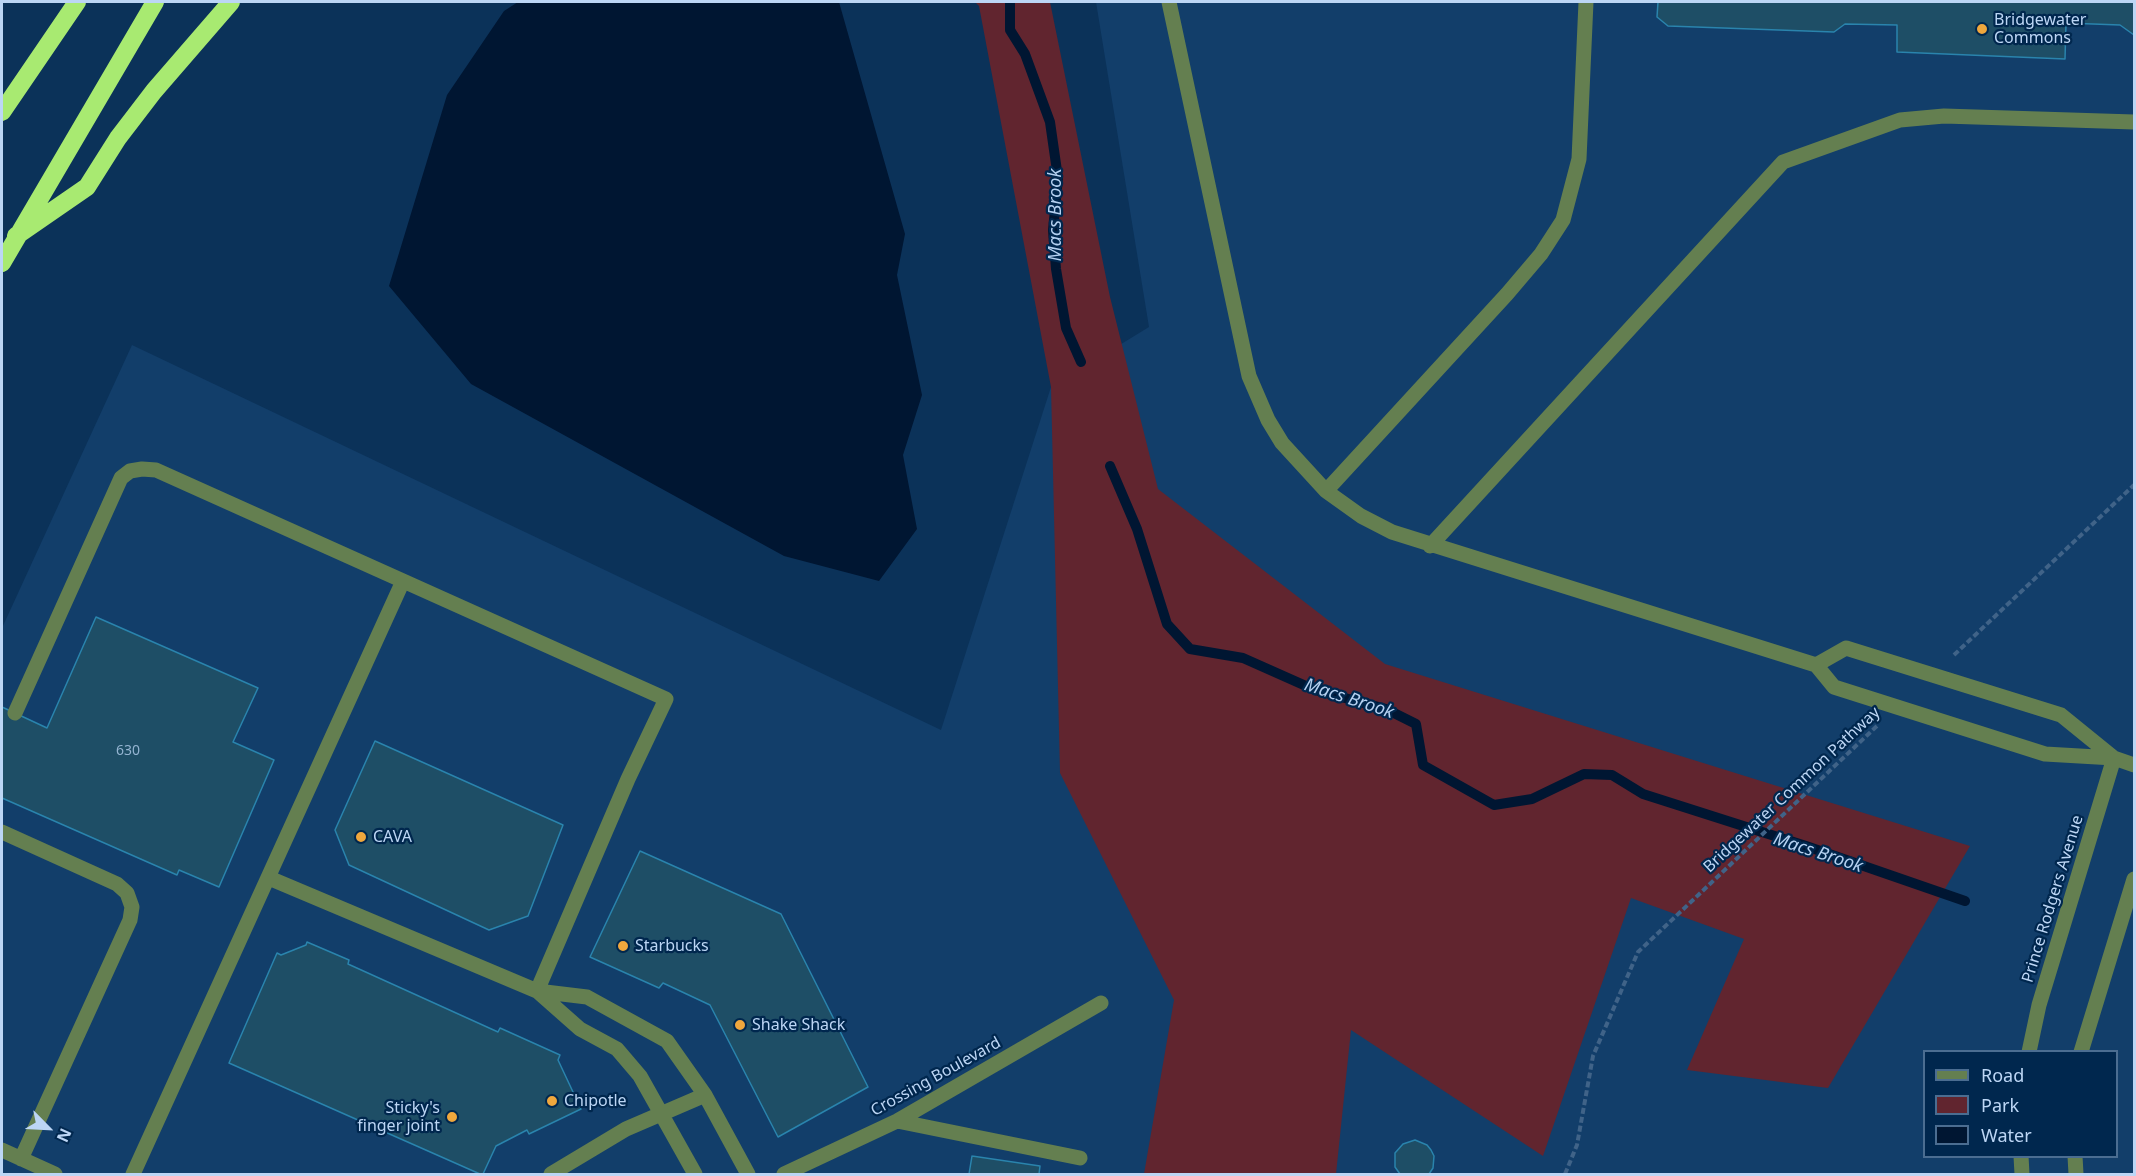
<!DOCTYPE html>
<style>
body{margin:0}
#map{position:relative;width:2136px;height:1176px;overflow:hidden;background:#0b3259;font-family:"Noto Sans",sans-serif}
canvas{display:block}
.frame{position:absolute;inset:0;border:3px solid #bcd6f5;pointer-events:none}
.legend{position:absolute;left:1923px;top:1050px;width:195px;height:108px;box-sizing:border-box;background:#00274e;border:2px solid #4b6d91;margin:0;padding:8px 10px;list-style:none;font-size:18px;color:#bcd6f5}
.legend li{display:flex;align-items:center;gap:12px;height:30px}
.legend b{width:30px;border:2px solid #4b6d91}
.north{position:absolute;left:18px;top:1098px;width:60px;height:60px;-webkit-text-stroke:4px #00274e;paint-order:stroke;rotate:114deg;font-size:16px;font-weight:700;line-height:24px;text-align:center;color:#bcd6f5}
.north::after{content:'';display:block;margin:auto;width:21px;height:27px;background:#bcd6f5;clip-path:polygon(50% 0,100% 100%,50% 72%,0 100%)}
</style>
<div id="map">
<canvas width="2136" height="1176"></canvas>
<div class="frame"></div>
<ul class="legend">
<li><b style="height:8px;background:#647f50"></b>Road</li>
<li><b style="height:16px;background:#61252f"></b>Park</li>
<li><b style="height:16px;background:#001632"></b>Water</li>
</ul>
<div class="north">N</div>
</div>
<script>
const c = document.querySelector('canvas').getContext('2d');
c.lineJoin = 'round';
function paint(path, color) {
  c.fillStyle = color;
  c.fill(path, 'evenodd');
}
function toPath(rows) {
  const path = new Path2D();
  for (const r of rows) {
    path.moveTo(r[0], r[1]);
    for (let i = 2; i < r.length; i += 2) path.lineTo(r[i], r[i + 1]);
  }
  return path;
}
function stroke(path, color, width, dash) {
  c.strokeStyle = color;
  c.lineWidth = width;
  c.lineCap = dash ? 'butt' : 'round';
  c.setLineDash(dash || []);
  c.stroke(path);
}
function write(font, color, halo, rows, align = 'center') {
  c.font = font + ' "Noto Sans",sans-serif';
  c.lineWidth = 4.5;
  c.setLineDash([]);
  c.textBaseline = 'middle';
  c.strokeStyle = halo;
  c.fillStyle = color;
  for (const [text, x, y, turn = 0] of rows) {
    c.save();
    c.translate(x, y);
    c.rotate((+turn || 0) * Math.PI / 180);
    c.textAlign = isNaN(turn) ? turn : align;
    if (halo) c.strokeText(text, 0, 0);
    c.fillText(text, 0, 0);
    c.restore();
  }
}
paint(toPath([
 [1096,2,2134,2,2134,1174,2,1174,2,628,132,345,941,730,1051,387,1149,327],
 [1924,1052,2116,1052,2116,1156,1924,1156]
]), '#123e6a');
paint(toPath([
 [975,2,1050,2,1110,297,1158,489,1385,664,1970,846,1828,1088,1687,1070,1744,939,1631,898,1543,1156,1351,1030,1336,1174,1144,1174,1174,1000,1060,773,1051,387,979,6]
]), '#61252f');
paint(toPath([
 [518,2,839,2,905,234,897,275,922,395,903,455,917,529,879,581,784,556,471,384,389,286,447,95,504,11]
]), '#001632');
stroke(toPath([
 [1010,2,1010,30,1025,54,1050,122,1058,178,1053,230,1056,269,1066,328,1081,362],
 [1110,466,1137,529,1167,624,1190,649,1243,658,1315,690,1386,709,1416,724,1423,765,1494,805,1532,799,1584,774,1612,775,1643,794,1806,846,1965,901]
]), '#001632', 10);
const building = toPath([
 [1658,2,2134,2,2134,35,2120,25,2066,23,2065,59,1897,52,1897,25,1845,24,1834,32,1668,26,1657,17,1658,2],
 [96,617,258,688,233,742,274,760,219,887,179,870,177,875,2,798,2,707,47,728,96,617],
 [375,741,563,825,528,916,489,930,349,865,335,830,375,741],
 [640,851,781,914,868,1087,778,1137,710,1005,663,983,659,988,590,957,640,851],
 [307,942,349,960,348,964,498,1032,500,1028,560,1055,558,1060,581,1109,529,1134,527,1130,496,1146,483,1174,480,1174,229,1063,277,953,281,955,306,945,307,942],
 [1415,1140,1427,1145,1431,1150,1434,1156,1433,1168,1429,1174,1400,1174,1395,1167,1395,1153,1403,1144,1415,1140],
 [972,1156,1040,1166,1039,1174,969,1174,972,1156]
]);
paint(building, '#1e4e66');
stroke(building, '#2a84ad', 1.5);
stroke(toPath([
 [1954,655,2134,485],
 [1565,1174,1577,1145,1593,1056,1638,952,1878,725]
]), '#406388', 4, [6, 3]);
stroke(toPath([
 [1169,2,1249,376,1268,420,1282,443,1326,491,1361,516,1392,532,1816,665,1834,687,2045,754,2114,758,2134,765],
 [1326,491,1507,294,1541,254,1563,220,1579,159,1586,2],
 [1430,546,1783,162,1900,120,1944,116,2134,122],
 [1816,665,1846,648,2061,715,2114,758],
 [15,713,121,478,130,471,142,469,156,470,666,699,628,779,537,991],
 [2,832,117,884,127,893,132,907,130,920,21,1159],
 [269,878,537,991,587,997,667,1041,705,1095,748,1174],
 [537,991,580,1029,617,1049,640,1076,695,1174],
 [2029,1052,2039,1005,2114,758],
 [2081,1052,2134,879],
 [897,1121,1080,1158],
 [2,1150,55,1174],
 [2021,1156,2022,1174],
 [2075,1156,2076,1174],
 [133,1174,403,581],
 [551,1174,626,1129,705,1095],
 [784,1174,897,1121,1101,1003]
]), '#647f50', 15);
stroke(toPath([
 [2,112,77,2],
 [16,236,87,187,118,138,154,91,231,2],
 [2,263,155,2]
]), '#a8ea71', 18);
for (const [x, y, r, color] of [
 [1982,29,6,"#efa73d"],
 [361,837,6,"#efa73d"],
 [623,946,6,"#efa73d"],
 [740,1025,6,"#efa73d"],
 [552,1101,6,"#efa73d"],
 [452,1117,6,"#efa73d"]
]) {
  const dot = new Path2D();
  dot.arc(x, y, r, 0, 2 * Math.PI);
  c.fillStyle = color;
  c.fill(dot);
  stroke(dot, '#00274e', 2);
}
write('14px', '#94b4d1', null, [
 ["630",128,751]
]);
write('16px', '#bcd6f5', '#00274e', [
 ["Bridgewater",1994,20],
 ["Commons",1994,38],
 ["CAVA",373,837],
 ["Starbucks",635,946],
 ["Shake Shack",752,1025],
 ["Chipotle",564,1101],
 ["Sticky's",440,1108,"right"],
 ["finger joint",440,1126,"right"]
], 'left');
write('16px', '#bcd6f5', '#00274e', [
 ["Bridgewater Common Pathway",1792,790,-43],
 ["Prince Rodgers Avenue",2053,899,-73],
 ["Crossing Boulevard",936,1077,-29]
]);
write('italic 18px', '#b5d1f1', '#00274e', [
 ["Macs Brook",1056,215,-90],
 ["Macs Brook",1349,699,18],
 ["Macs Brook",1818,853,18]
]);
</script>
